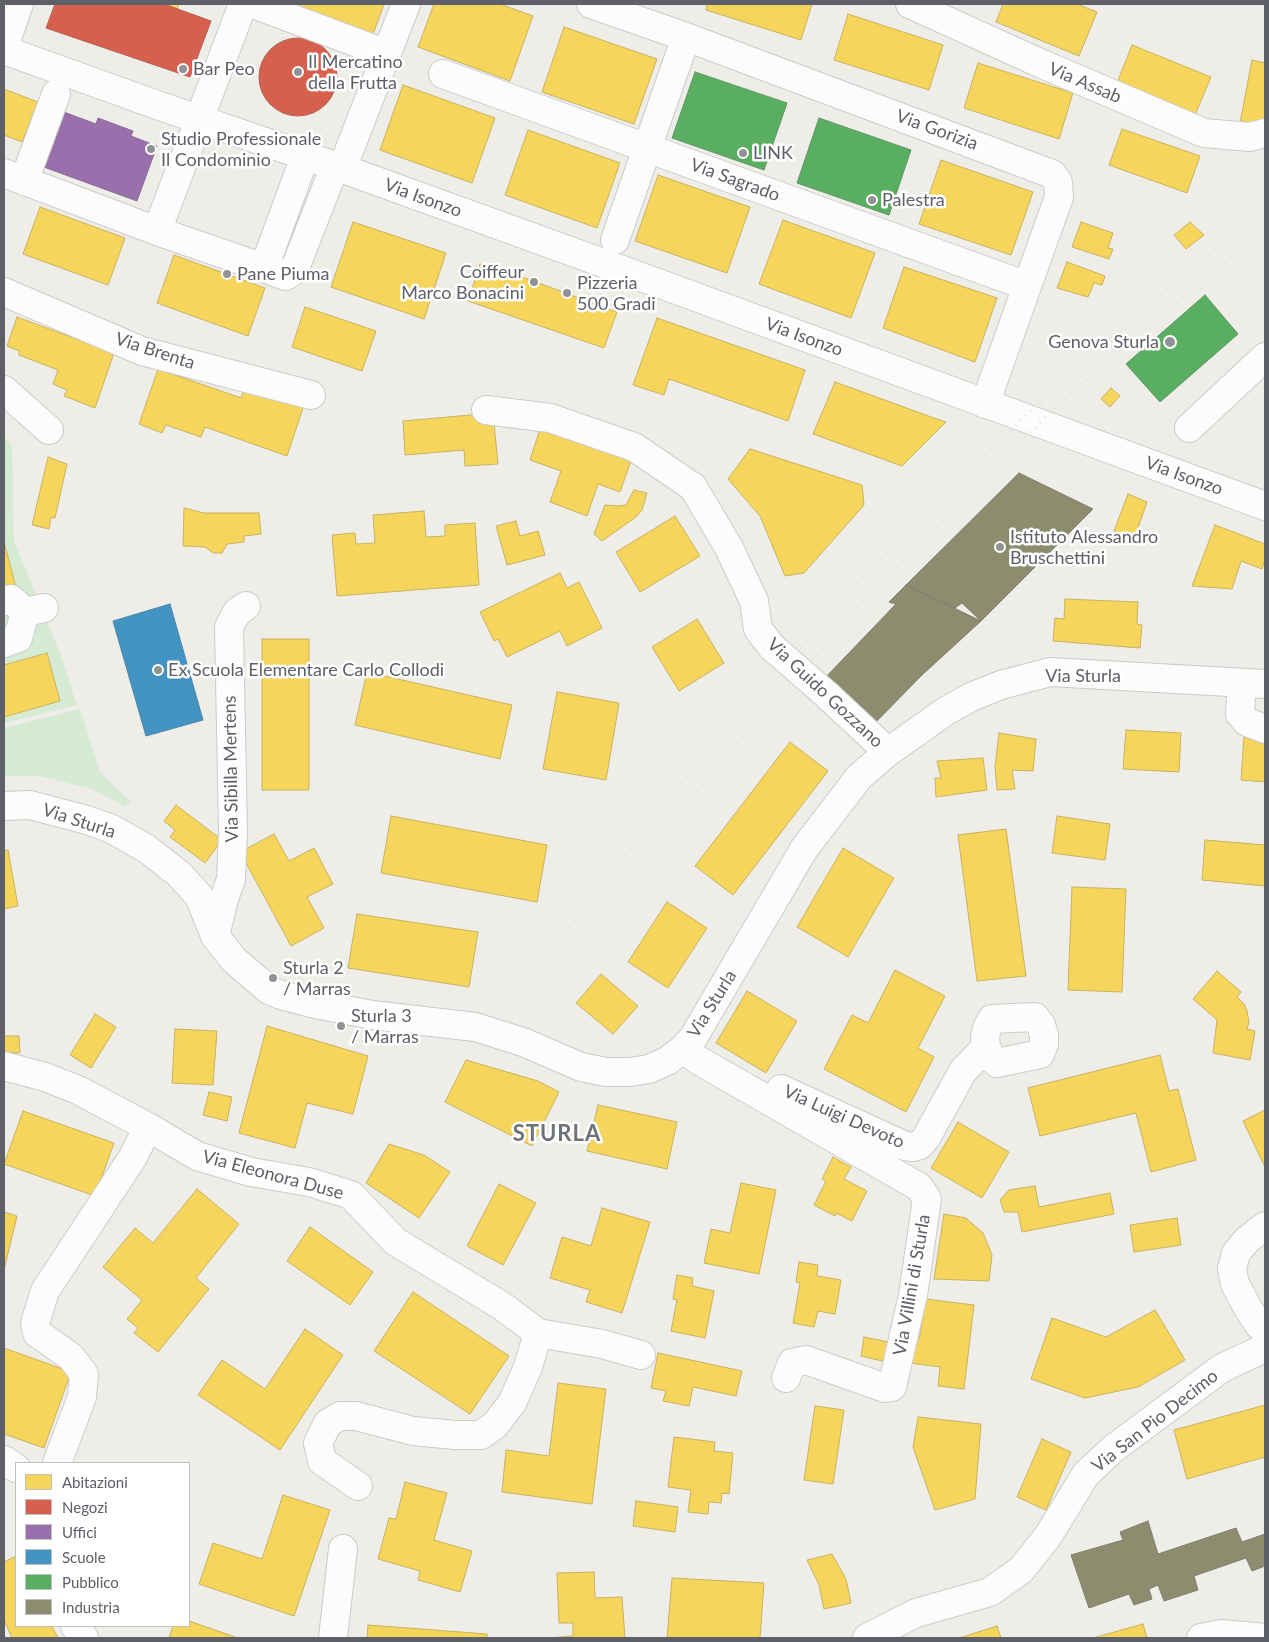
<!DOCTYPE html>
<style>
body{margin:0}
#map{position:relative;width:1269px;height:1642px;overflow:hidden;background:#eeede8;font-family:Lato,sans-serif}
canvas{display:block}
.frame{position:absolute;inset:0;border:5px solid #5d6167;pointer-events:none}
.legend{position:absolute;left:15px;top:1462px;width:175px;height:165px;box-sizing:border-box;background:#fff;border:1px solid #bec0c2;margin:0;padding:6px 9px;list-style:none;font-size:15px;color:#5d6167}
.legend li{display:flex;align-items:center;gap:10px;height:25px}
.legend b{width:25px;border:1px solid #bec0c2}
</style>
<div id="map">
<canvas width="1269" height="1642"></canvas>
<div class="frame"></div>
<ul class="legend">
<li><b style="height:14px;background:#f6d55c"></b>Abitazioni</li>
<li><b style="height:14px;background:#d6604d"></b>Negozi</li>
<li><b style="height:14px;background:#9970ab"></b>Uffici</li>
<li><b style="height:14px;background:#4393c3"></b>Scuole</li>
<li><b style="height:14px;background:#5aae61"></b>Pubblico</li>
<li><b style="height:14px;background:#8c8c6e"></b>Industria</li>
</ul>
</div>
<script>
const c = document.querySelector('canvas').getContext('2d');
c.lineJoin = 'round';
function paint(path, color) {
  c.fillStyle = color;
  c.fill(path, 'evenodd');
}
function toPath(rows) {
  const path = new Path2D();
  for (const r of rows) {
    if (r.length === 3) {
      path.moveTo(r[0] + r[2], r[1]);
      path.arc(r[0], r[1], r[2], 0, 2 * Math.PI);
      continue;
    }
    path.moveTo(r[0], r[1]);
    for (let i = 2; i < r.length; i += 2) path.lineTo(r[i], r[i + 1]);
  }
  return path;
}
function stroke(path, color, width, dash) {
  c.strokeStyle = color;
  c.lineWidth = width;
  c.lineCap = dash ? 'butt' : 'round';
  c.setLineDash(dash || []);
  c.stroke(path);
}
function write(font, color, halo, rows, align = 'center') {
  c.font = font + ' Lato,sans-serif';
  c.lineWidth = 5;
  c.setLineDash([]);
  c.textBaseline = 'middle';
  c.strokeStyle = halo;
  c.fillStyle = color;
  for (const [text, x, y, turn = 0] of rows) {
    c.save();
    c.translate(x, y);
    c.rotate((+turn || 0) * Math.PI / 180);
    c.textAlign = isNaN(turn) ? turn : align;
    if (halo) c.strokeText(text, 0, 0);
    c.fillText(text, 0, 0);
    c.restore();
  }
}
paint(toPath([
 [4,436,12,445,14,541,60,653,77,705,4,723],
 [80,709,100,772,131,802,125,806,91,789,39,776,4,776,4,728]
]), '#d5ebd3');
const homes = toPath([
 [164,4,179,4,177,9,164,4],
 [283,4,384,4,372,37,283,4],
 [434,4,500,4,533,16,510,81,418,47,434,4],
 [707,4,812,4,801,40,706,10,707,4],
 [1003,4,1077,4,1097,12,1079,56,996,22,1003,4],
 [848,14,943,45,929,90,834,60,848,14],
 [564,27,657,59,634,124,542,92,564,27],
 [1132,45,1211,77,1195,115,1117,83,1132,45],
 [1252,60,1265,63,1265,121,1258,129,1240,123,1252,60],
 [978,63,1073,93,1059,139,964,108,978,63],
 [403,85,495,118,472,183,380,150,403,85],
 [4,89,38,102,22,142,4,135,4,89],
 [1122,129,1200,156,1187,193,1109,165,1122,129],
 [528,130,620,163,597,228,505,195,528,130],
 [941,160,1033,192,1011,255,919,224,941,160],
 [658,175,750,207,727,273,635,241,658,175],
 [40,207,125,238,108,285,23,254,40,207],
 [783,220,875,253,851,318,759,284,783,220],
 [353,222,446,253,424,319,331,287,353,222],
 [1081,222,1113,233,1108,248,1113,249,1109,259,1072,247,1081,222],
 [1190,222,1204,235,1186,249,1174,235,1190,222],
 [174,255,265,288,248,336,157,303,174,255],
 [1067,262,1105,276,1102,285,1094,283,1088,297,1057,288,1067,262],
 [480,264,509,272,617,312,604,348,468,301,480,264],
 [904,267,997,298,975,362,883,328,904,267],
 [305,307,376,331,362,371,292,347,305,307],
 [17,317,114,353,95,408,64,396,67,390,53,384,58,370,19,355,19,351,7,346,17,317],
 [657,318,805,370,788,421,669,379,664,395,633,385,657,318],
 [158,369,241,398,244,390,270,399,273,393,304,405,287,456,205,427,201,437,166,425,162,433,139,424,158,369],
 [835,382,934,418,946,422,902,466,813,434,835,382],
 [1111,388,1120,396,1110,407,1101,399,1111,388],
 [493,413,498,464,465,466,464,450,405,455,403,421,493,413],
 [541,426,632,458,620,492,598,484,587,516,550,502,561,471,530,460,541,426],
 [750,449,862,485,864,505,804,573,785,576,760,516,728,479,750,449],
 [48,457,67,464,55,518,51,517,49,529,32,525,48,457],
 [634,490,647,493,642,510,636,517,602,541,594,534,605,505,618,506,626,505,634,490],
 [1128,494,1147,502,1134,539,1114,531,1128,494],
 [184,508,204,513,259,513,261,534,244,536,244,542,227,544,222,553,213,553,205,547,183,546,184,508],
 [424,511,426,537,445,536,445,525,475,523,479,585,337,596,332,535,355,533,356,544,375,543,373,515,424,511],
 [675,516,700,556,640,592,616,552,675,516],
 [516,521,520,536,538,531,545,555,507,565,496,526,516,521],
 [1215,525,1265,544,1265,559,1262,569,1241,561,1232,589,1192,586,1215,525],
 [4,542,16,587,4,590,4,542],
 [560,573,567,588,579,582,602,628,567,646,560,631,507,657,498,639,494,641,480,612,560,573],
 [1065,599,1138,602,1137,624,1142,625,1140,648,1053,641,1055,618,1064,619,1065,599],
 [697,619,724,663,679,691,652,647,697,619],
 [262,639,309,639,309,790,262,790,262,639],
 [47,653,60,701,4,717,4,665,47,653],
 [367,672,512,705,500,759,355,725,367,672],
 [557,692,619,703,606,780,543,769,557,692],
 [1126,730,1181,733,1179,772,1123,769,1126,730],
 [999,733,1036,739,1033,771,1012,770,1015,789,997,790,995,767,999,733],
 [1244,737,1265,738,1265,782,1241,780,1244,737],
 [790,742,828,771,733,895,695,866,790,742],
 [983,758,987,790,936,797,935,778,941,778,937,761,983,758],
 [176,805,222,840,205,863,170,837,175,830,164,821,176,805],
 [391,816,547,845,537,902,381,873,391,816],
 [1057,816,1110,824,1105,860,1052,853,1057,816],
 [1006,829,1026,976,977,981,958,835,1006,829],
 [274,834,289,861,314,848,333,884,307,897,324,928,291,946,240,852,274,834],
 [1205,840,1265,845,1265,886,1202,880,1205,840],
 [843,848,894,878,848,957,797,927,843,848],
 [8,850,18,906,4,909,4,851,8,850],
 [1072,887,1126,889,1122,992,1068,990,1072,887],
 [667,902,707,928,668,988,628,962,667,902],
 [357,914,478,932,469,987,348,968,357,914],
 [895,970,945,996,918,1048,934,1057,906,1112,824,1069,852,1015,868,1023,895,970],
 [1217,971,1241,992,1237,997,1244,1004,1247,1011,1249,1022,1247,1029,1255,1031,1250,1060,1213,1053,1217,1020,1193,999,1217,971],
 [601,974,638,1006,613,1034,576,1003,601,974],
 [747,991,797,1021,766,1073,716,1043,747,991],
 [95,1014,116,1027,91,1068,70,1055,95,1014],
 [267,1026,368,1056,353,1114,307,1103,295,1148,239,1133,267,1026],
 [175,1029,217,1031,213,1085,172,1083,175,1029],
 [4,1036,19,1036,20,1053,4,1052,4,1036],
 [1160,1055,1169,1091,1178,1089,1196,1160,1151,1172,1136,1113,1040,1136,1028,1088,1160,1055],
 [466,1060,538,1081,559,1092,532,1146,445,1102,466,1060],
 [209,1092,232,1097,227,1121,203,1115,209,1092],
 [598,1105,677,1122,667,1169,587,1151,598,1105],
 [1265,1110,1265,1165,1264,1165,1243,1121,1265,1110],
 [23,1111,114,1143,95,1196,4,1164,23,1111],
 [958,1122,1009,1152,982,1198,931,1168,958,1122],
 [389,1144,424,1155,450,1172,419,1218,366,1183,389,1144],
 [833,1157,851,1167,844,1179,867,1191,852,1221,836,1213,835,1216,814,1205,826,1181,822,1179,833,1157],
 [741,1183,776,1190,759,1274,704,1263,711,1229,730,1233,741,1183],
 [499,1184,536,1203,503,1265,467,1246,499,1184],
 [1035,1186,1039,1207,1110,1193,1114,1214,1022,1232,1018,1212,1004,1212,1000,1200,1009,1190,1035,1186],
 [197,1189,239,1224,196,1278,209,1289,158,1352,134,1333,138,1328,127,1319,142,1300,103,1267,135,1228,153,1243,197,1189],
 [602,1208,650,1222,622,1313,586,1302,590,1290,550,1278,562,1237,591,1246,602,1208],
 [4,1212,17,1216,4,1270,4,1212],
 [944,1214,966,1218,983,1233,992,1255,989,1281,934,1279,944,1214],
 [1177,1218,1181,1245,1134,1252,1130,1225,1177,1218],
 [310,1227,373,1272,350,1305,287,1261,310,1227],
 [799,1262,818,1265,817,1276,841,1280,835,1314,818,1311,814,1327,793,1323,800,1283,796,1282,799,1262],
 [677,1275,693,1278,692,1286,714,1291,705,1338,671,1331,677,1300,673,1299,677,1275],
 [413,1292,509,1356,470,1414,374,1351,413,1292],
 [926,1299,974,1305,964,1389,938,1386,940,1367,902,1362,905,1338,919,1340,926,1299],
 [1155,1310,1185,1360,1138,1387,1085,1398,1031,1379,1052,1318,1106,1337,1155,1310],
 [305,1329,343,1355,280,1450,198,1395,222,1360,265,1389,305,1329],
 [864,1337,893,1343,887,1360,882,1361,861,1356,864,1337],
 [4,1348,71,1372,44,1448,4,1434,4,1348],
 [658,1353,742,1371,736,1396,693,1387,689,1406,663,1401,666,1391,651,1388,658,1353],
 [558,1383,606,1389,592,1504,502,1492,506,1450,549,1456,558,1383],
 [1265,1405,1265,1457,1187,1479,1174,1430,1265,1405],
 [815,1406,844,1410,833,1484,804,1480,815,1406],
 [918,1417,981,1424,975,1499,935,1510,913,1447,918,1417],
 [674,1437,715,1442,714,1451,733,1453,729,1494,722,1493,721,1503,709,1502,708,1514,688,1512,691,1490,668,1487,674,1437],
 [1042,1439,1071,1452,1046,1510,1017,1497,1042,1439],
 [405,1482,447,1493,434,1540,472,1551,460,1592,418,1580,420,1571,378,1559,389,1518,396,1519,405,1482],
 [283,1495,330,1510,294,1616,199,1584,213,1543,262,1559,283,1495],
 [636,1501,678,1507,675,1532,633,1526,636,1501],
 [832,1554,846,1579,851,1603,824,1609,819,1585,807,1560,832,1554],
 [16,1556,16,1626,52,1626,58,1638,12,1638,4,1620,4,1562,16,1556],
 [594,1572,595,1598,622,1597,625,1638,549,1638,573,1636,573,1623,559,1623,557,1573,594,1572],
 [672,1578,764,1583,760,1638,667,1638,672,1578],
 [189,1621,238,1638,169,1638,173,1626,189,1626,189,1621],
 [1143,1624,1147,1638,1093,1638,1143,1624],
 [368,1625,487,1634,487,1638,367,1638,368,1625],
 [997,1626,1001,1638,959,1638,997,1626]
]);
paint(homes, '#f6d55c');
stroke(homes, '#c8b25f', 1);
const shops = toPath([
 [55,4,164,4,211,21,190,77,46,28,55,4],
 [298,77,39]
]);
paint(shops, '#d6604d');
stroke(shops, '#b26055', 1);
const offices = toPath([
 [61,111,96,124,98,118,133,131,131,136,157,146,137,201,41,166,61,111]
]);
paint(offices, '#9970ab');
stroke(offices, '#876c97', 1);
const schools = toPath([
 [170,604,203,720,146,736,113,621,170,604]
]);
paint(schools, '#4393c3');
stroke(schools, '#4b84a7', 1);
const public = toPath([
 [695,72,787,103,764,170,672,138,695,72],
 [819,118,911,150,889,215,797,183,819,118],
 [1205,295,1238,334,1160,402,1126,364,1205,295]
]);
paint(public, '#5aae61');
stroke(public, '#5b9763', 1);
const industry = toPath([
 [1019,473,1093,509,981,621,962,603,955,608,906,585,1019,473],
 [906,585,981,621,922,675,871,727,823,680,896,604,889,602,906,585],
 [1148,1521,1158,1554,1236,1528,1242,1542,1265,1534,1265,1566,1252,1571,1246,1558,1194,1576,1198,1590,1164,1601,1158,1585,1149,1589,1152,1599,1134,1605,1129,1594,1089,1608,1071,1555,1123,1540,1120,1532,1148,1521]
]);
paint(industry, '#8c8c6e');
stroke(industry, '#7e7f6c', 1);
const street = toPath([
 [243,4,157,231,264,268,305,156],
 [253,4,387,54],
 [591,4,686,37,1052,174,1058,182,1059,197,985,404],
 [910,4,1042,64,1204,133,1250,137,1265,133],
 [4,47,19,4],
 [443,74,1027,286],
 [342,169,406,4],
 [4,173,157,231],
 [24,181,56,94],
 [615,240,686,37],
 [264,268,285,276,292,272,297,263,335,166],
 [4,292,142,351,311,395],
 [4,390,49,430],
 [486,410,550,418,634,447,693,487,729,548,754,601,758,629,772,647],
 [1189,428,1265,357],
 [4,601,11,599,25,612],
 [4,643,18,638,25,612,44,608],
 [1242,683,1240,714,1247,722,1265,729],
 [827,695,888,752],
 [215,936,224,899,231,879,233,833,229,627,237,612,246,606],
 [1035,1017,1041,1025,1044,1035,1044,1044,1040,1054,997,1063,990,1056,986,1047,985,1037,987,1028,992,1019,1035,1017],
 [683,1049,698,1060,919,1187,927,1199,913,1295,892,1387,885,1388,806,1360,792,1363,786,1378],
 [4,1066,45,1077,78,1090,148,1127,197,1156,251,1172,309,1182,351,1195,396,1242,502,1306,538,1333,528,1367,512,1403,495,1425,481,1435,455,1435,413,1431,356,1416,340,1416,328,1423,318,1443,322,1461,358,1486],
 [781,1089,905,1146,913,1147,920,1145,926,1138,963,1071,986,1047],
 [1265,1226,1247,1240,1236,1253,1232,1269,1235,1284,1249,1310,1259,1325,1265,1330],
 [538,1333,602,1344,641,1355],
 [4,1460,16,1468],
 [57,1463,82,1397,84,1374,71,1357,37,1333,35,1323,45,1291,133,1157,148,1127],
 [75,1626,84,1638],
 [333,1638,343,1549],
 [867,1638,916,1613,990,1592,1021,1570,1048,1536,1086,1474,1114,1448,1222,1368,1265,1348],
 [1201,1638,1221,1634,1265,1638]
]);
const secondary = toPath([
 [4,50,160,106,335,166,606,264,1265,506],
 [4,806,30,805,87,820,112,829,147,849,179,874,199,896,215,936,234,960,269,990,281,995,315,1004,372,1015,475,1027,523,1042,581,1067,606,1072,630,1072,649,1069,667,1061,683,1049,693,1038,804,849,840,802,859,777,888,752,946,711,971,697,1001,685,1050,672,1265,684]
]);
stroke(street, '#cbcbca', 30);
stroke(secondary, '#c9cac9', 30);
stroke(street, '#fcfcfc', 28);
stroke(secondary, '#fcfcfc', 28);
stroke(toPath([
 [557,944,648,825,743,712,831,612,913,524,1044,398,1145,309,1265,209],
 [570,950,672,821,780,695,878,586,1013,448,1059,404,1155,320,1265,228]
]), '#e4e4e4', 4, [1, 6]);
const streetBridge = toPath([
 [772,647,827,695]
]);
stroke(streetBridge, '#cbcbca', 30, []);
stroke(streetBridge, '#fcfcfc', 28);
for (const [x, y, r, color] of [
 [183,69,5,"#909294"],
 [298,72,5,"#909294"],
 [151,149,5,"#909294"],
 [743,153,5,"#909294"],
 [872,200,5,"#909294"],
 [227,274,5,"#909294"],
 [534,282,5,"#909294"],
 [567,293,5,"#909294"],
 [1170,342,6,"#909294"],
 [1000,547,5,"#909294"],
 [158,670,5,"#909294"],
 [273,978,5,"#909294"],
 [341,1026,5,"#909294"]
]) {
  const dot = new Path2D();
  dot.arc(x, y, r, 0, 2 * Math.PI);
  c.fillStyle = color;
  c.fill(dot);
  stroke(dot, '#fff', 2);
}
write('18px', '#5d6167', '#fff', [
 ["Il Mercatino",308,62],
 ["della Frutta",308,83],
 ["Bar Peo",193,69],
 ["Studio Professionale",161,139],
 ["Il Condominio",161,160],
 ["LINK",753,153],
 ["Palestra",882,200],
 ["Coiffeur",524,272,"right"],
 ["Marco Bonacini",524,293,"right"],
 ["Pane Piuma",237,274],
 ["Pizzeria",577,283],
 ["500 Gradi",577,304],
 ["Genova Sturla",1159,342,"right"],
 ["Istituto Alessandro",1010,537],
 ["Bruschettini",1010,558],
 ["Ex Scuola Elementare Carlo Collodi",168,670],
 ["Sturla 2",283,968],
 ["/ Marras",283,989],
 ["Sturla 3",351,1016],
 ["/ Marras",351,1037]
], 'left');
write('18px', '#5d6167', '#fff', [
 ["Via Assab",1085,83,23],
 ["Via Gorizia",937,130,20],
 ["Via Sagrado",735,180,20],
 ["Via Isonzo",423,198,20],
 ["Via Isonzo",804,337,20],
 ["Via Brenta",155,351,18],
 ["Via Isonzo",1184,476,20],
 ["Via Sturla",1083,676],
 ["Via Guido Gozzano",825,693,43],
 ["Via Sibilla Mertens",231,769,-91],
 ["Via Sturla",79,821,18],
 ["Via Sturla",712,1004,-58],
 ["Via Luigi Devoto",844,1117,24],
 ["Via Eleonora Duse",273,1175,15],
 ["Via Villini di Sturla",912,1285,-80],
 ["Via San Pio Decimo",1155,1421,-38]
]);
c.letterSpacing = '1px';
write('bold 22px', '#6e7379', '#fff', [
 ["STURLA",557,1134]
]);
c.letterSpacing = '0px';
</script>
